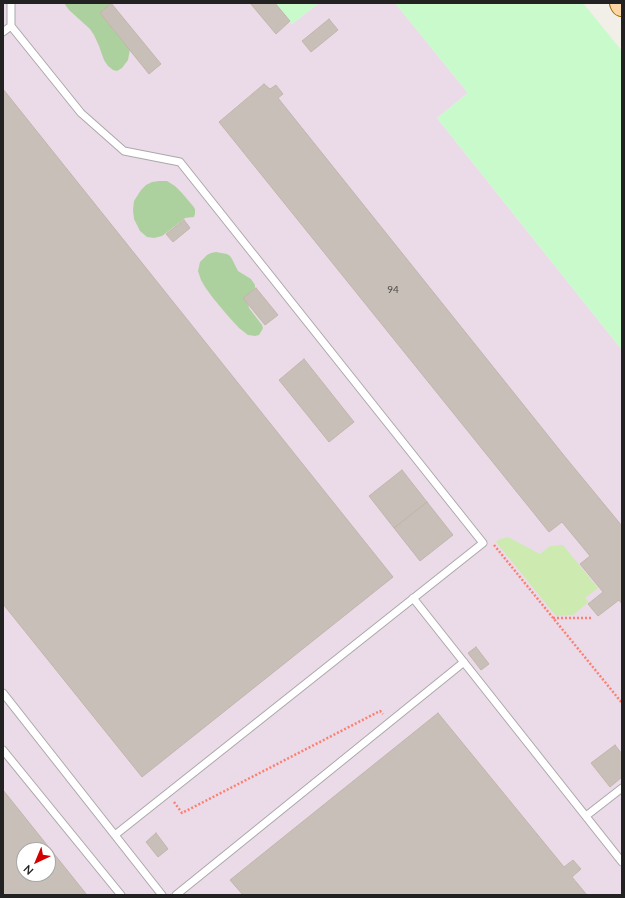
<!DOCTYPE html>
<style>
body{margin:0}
#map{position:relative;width:625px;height:898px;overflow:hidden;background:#f2efe9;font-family:Lato,sans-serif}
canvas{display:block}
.frame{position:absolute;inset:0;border:4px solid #222;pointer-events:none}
.north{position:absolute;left:16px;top:842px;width:40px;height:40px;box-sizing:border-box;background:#fff;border:1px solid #a7a7a7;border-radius:50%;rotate:224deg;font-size:11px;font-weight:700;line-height:16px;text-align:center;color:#222}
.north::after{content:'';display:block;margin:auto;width:14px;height:18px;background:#d40000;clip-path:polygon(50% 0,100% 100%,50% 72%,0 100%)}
</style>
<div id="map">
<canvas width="625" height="898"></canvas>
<div class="frame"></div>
<div class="north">N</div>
</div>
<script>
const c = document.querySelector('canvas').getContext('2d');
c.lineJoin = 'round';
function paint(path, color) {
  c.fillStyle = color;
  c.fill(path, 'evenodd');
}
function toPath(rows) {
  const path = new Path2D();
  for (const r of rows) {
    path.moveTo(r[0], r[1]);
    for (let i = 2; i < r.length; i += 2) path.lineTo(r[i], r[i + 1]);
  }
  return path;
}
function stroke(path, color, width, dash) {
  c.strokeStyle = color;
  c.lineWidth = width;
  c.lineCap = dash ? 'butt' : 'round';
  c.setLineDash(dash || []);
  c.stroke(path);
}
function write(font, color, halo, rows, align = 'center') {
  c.font = font + ' Lato,sans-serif';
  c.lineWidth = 3;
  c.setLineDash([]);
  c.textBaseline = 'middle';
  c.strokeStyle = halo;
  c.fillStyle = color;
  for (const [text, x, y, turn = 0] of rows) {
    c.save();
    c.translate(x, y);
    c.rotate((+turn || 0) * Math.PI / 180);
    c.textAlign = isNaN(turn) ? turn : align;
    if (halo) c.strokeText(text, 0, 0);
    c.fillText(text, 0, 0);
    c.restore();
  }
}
paint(toPath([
 [3,3,275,3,292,24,319,3,395,3,468,93,437,118,622,350,622,895,3,895],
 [24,850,48,850,48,874,24,874]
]), '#ebdbe8');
paint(toPath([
 [508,537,540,554,550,546,563,545,598,588,585,598,589,602,573,615,556,616,496,542,500,539]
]), '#cdebb0');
paint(toPath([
 [64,3,108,3,131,44,128,60,122,68,117,71,113,70,108,66,104,60,99,46,94,35,90,29,69,10],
 [159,181,167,181,175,186,182,193,193,206,195,209,195,214,194,217,185,218,183,220,162,236,154,238,147,237,140,231,134,219,133,210,134,201,141,190,146,185,152,182],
 [216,252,227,254,230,256,232,259,238,271,251,279,255,285,255,287,254,291,248,303,249,308,262,325,263,328,262,330,259,335,255,336,248,335,239,328,228,316,213,298,205,287,201,280,198,271,200,262,207,255,211,253]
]), '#add19e');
paint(toPath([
 [275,3,319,3,292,24],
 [395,3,583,3,622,51,622,350,437,118,468,93]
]), '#c8facc');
const building = toPath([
 [111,3,161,64,149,74,100,13,111,3],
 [250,3,275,3,290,21,276,34,250,3],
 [329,19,338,30,311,52,302,41,329,19],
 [264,84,270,89,276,85,283,94,278,98,566,458,622,526,622,604,619,600,598,616,588,604,603,592,580,564,590,556,562,522,549,532,219,122,264,84],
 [3,89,393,577,142,777,3,604,3,89],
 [184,220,190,228,173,242,166,234,184,220],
 [256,288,278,315,265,325,243,298,256,288],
 [304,359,354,422,329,442,279,380,304,359],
 [402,470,427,502,394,528,369,496,402,470],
 [427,502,453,535,420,561,394,528,427,502],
 [476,647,489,664,481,670,468,653,476,647],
 [438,713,564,867,573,860,581,869,572,877,587,895,243,895,230,880,438,713],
 [615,745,622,754,622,777,610,787,591,763,615,745],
 [3,790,87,895,3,895,3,790],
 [24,850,48,850,48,874,24,874,24,850],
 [156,833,168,849,158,857,146,842,156,833]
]);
paint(building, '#c7bfb8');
stroke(building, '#c4b6ab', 1);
const lane = toPath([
 [11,26,81,113,124,151,180,162,483,543,115,835],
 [3,32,11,26,11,3],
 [413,598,622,862],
 [3,693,162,895],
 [3,750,121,895],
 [586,816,622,788],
 [176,895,464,662]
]);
const primary = toPath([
 [621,3,622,5]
]);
stroke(lane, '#a9a9a9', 9);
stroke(primary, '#a06b00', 24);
stroke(toPath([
 [494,545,622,703],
 [553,618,593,618],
 [174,802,182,813,380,711,383,714]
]), '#fa8072', 2.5, [2, 2]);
stroke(lane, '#fff', 7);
stroke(primary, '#fcd6a4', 22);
write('10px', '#4b4948', null, [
 ["94",393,290]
]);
</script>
